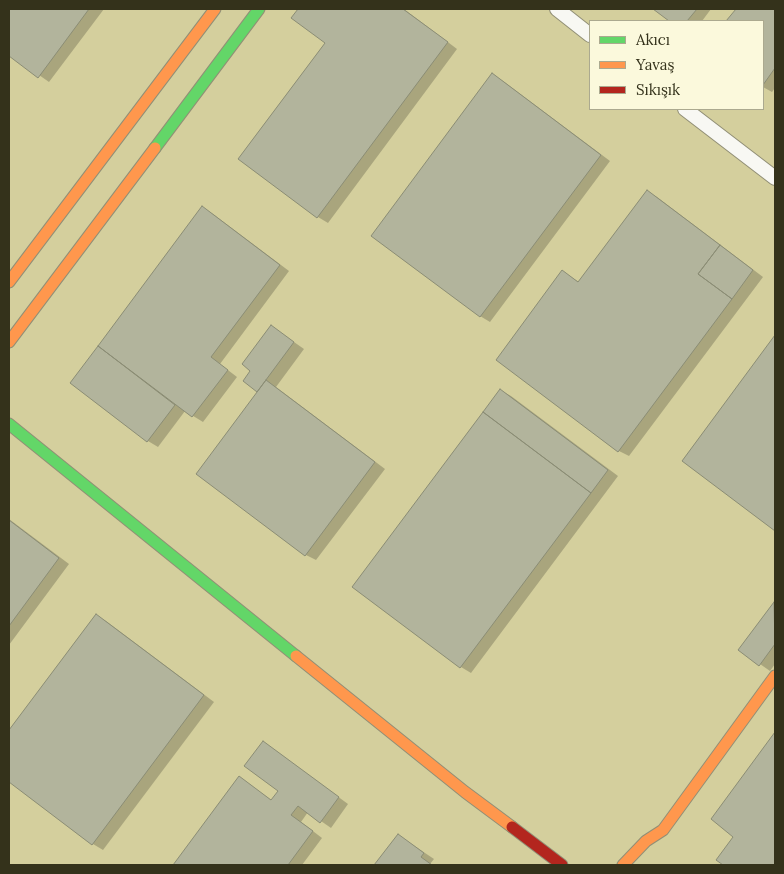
<!DOCTYPE html>
<meta charset="utf-8">
<style>
body{margin:0}
#map{position:relative;width:784px;height:874px;overflow:hidden;background:#d0cdae;font-family:Lora,serif}
canvas{display:block}
.frame{position:absolute;inset:0;border:10px solid #34321b;pointer-events:none}
.legend{position:absolute;left:589px;top:20px;width:175px;height:90px;box-sizing:border-box;background:#fbf9dc;border:1px solid #aba98f;margin:0;padding:6px 9px;list-style:none;font-size:15px;color:#34321b}
.legend li{display:flex;align-items:center;gap:10px;height:25px}
.legend b{width:25px;border:1px solid #aba98f}
</style>
<div id="map">
<canvas width="784" height="874"></canvas>
<div class="frame"></div>
<ul class="legend">
<li><b style="height:6px;background:#63d668"></b>Akıcı</li>
<li><b style="height:6px;background:#ff974d"></b>Yavaş</li>
<li><b style="height:6px;background:#b3261e"></b>Sıkışık</li>
</ul>
</div>
<script>
const c = document.querySelector('canvas').getContext('2d');
c.lineJoin = 'round';
function paint(path, color) {
  c.fillStyle = color;
  c.fill(path, 'evenodd');
}
function toPath(rows) {
  const path = new Path2D();
  for (const r of rows) {
    path.moveTo(r[0], r[1]);
    for (let i = 2; i < r.length; i += 2) path.lineTo(r[i], r[i + 1]);
  }
  return path;
}
function stroke(path, color, width, dash) {
  c.strokeStyle = color;
  c.lineWidth = width;
  c.lineCap = dash ? 'butt' : 'round';
  c.setLineDash(dash || []);
  c.stroke(path);
}
paint(toPath([
 [9,9,775,9,775,865,9,865],
 [590,21,763,21,763,109,590,109]
]), '#d4cf9d');
paint(toPath([
 [9,9,104,9,49,82,9,54],
 [300,9,404,9,457,49,328,223,318,217,326,43,293,18],
 [655,9,711,9,702,21,671,21],
 [737,9,775,9,775,88,772,92,763,87,763,21,728,21],
 [493,75,503,81,610,161,490,322,480,316],
 [647,192,657,197,763,277,629,456,619,451,563,272,579,282],
 [202,208,213,214,289,271,220,364,237,377,203,422,185,411,158,447,148,441,72,383],
 [271,326,304,349,276,387,385,469,316,560,306,555,198,474,259,392,245,381,252,371],
 [775,337,775,529,683,460],
 [500,390,511,396,618,476,471,673,461,667],
 [9,519,69,564,9,645],
 [774,604,775,664,770,671,740,650],
 [96,616,106,621,214,702,103,850,93,844,9,781,9,732],
 [775,734,775,865,725,865,718,859,735,836,712,819],
 [263,742,348,804,331,828,308,812,301,822,322,838,302,865,174,865,240,778,272,801,279,791],
 [398,835,434,859,430,864,432,865,376,865]
]), '#0003');
const building = toPath([
 [9,9,89,9,38,78,9,56,9,9],
 [298,9,403,9,448,42,317,218,238,159,325,43,291,18,298,9],
 [653,9,697,9,687,21,669,21,653,9],
 [736,9,775,9,775,68,763,85,763,21,726,21,736,9],
 [492,73,601,155,480,317,371,236,492,73],
 [647,190,720,245,698,274,732,299,618,452,496,360,562,270,578,282,647,190],
 [202,206,280,265,211,357,228,370,192,417,98,346,202,206],
 [720,245,753,270,732,299,698,274,720,245],
 [271,325,294,342,257,392,243,381,250,371,242,364,271,325],
 [775,335,775,531,682,461,775,335],
 [98,346,175,405,147,442,70,383,98,346],
 [266,380,375,462,305,556,196,474,266,380],
 [500,389,608,470,591,493,483,412,500,389],
 [483,412,591,493,460,668,352,587,483,412],
 [9,520,59,558,9,626,9,520],
 [774,602,775,644,759,666,738,650,774,602],
 [96,614,204,695,92,845,9,782,9,730,96,614],
 [775,732,775,865,723,865,716,860,733,837,711,819,775,732],
 [263,741,339,797,320,823,298,806,291,815,313,831,288,865,173,865,239,776,271,800,278,791,244,766,263,741],
 [398,834,424,853,421,857,432,865,374,865,398,834]
]);
paint(building, '#b2b49c');
stroke(building, '#8b8d75', 1);
const street = toPath([
 [557,9,590,35],
 [685,109,775,178]
]);
const fast = toPath([
 [155,148,259,9],
 [9,424,296,656]
]);
const slow = toPath([
 [9,282,215,9],
 [9,342,155,148],
 [296,656,465,792,512,827],
 [623,865,646,841,663,830,775,676]
]);
const jam = toPath([
 [512,827,562,865]
]);
stroke(street, '#918f76', 16);
stroke(fast, '#918f76', 13);
stroke(slow, '#918f76', 13);
stroke(jam, '#918f76', 13);
stroke(street, '#f8f8f3', 14);
stroke(fast, '#63d668', 11);
stroke(slow, '#ff974d', 11);
stroke(jam, '#b3261e', 11);
</script>
